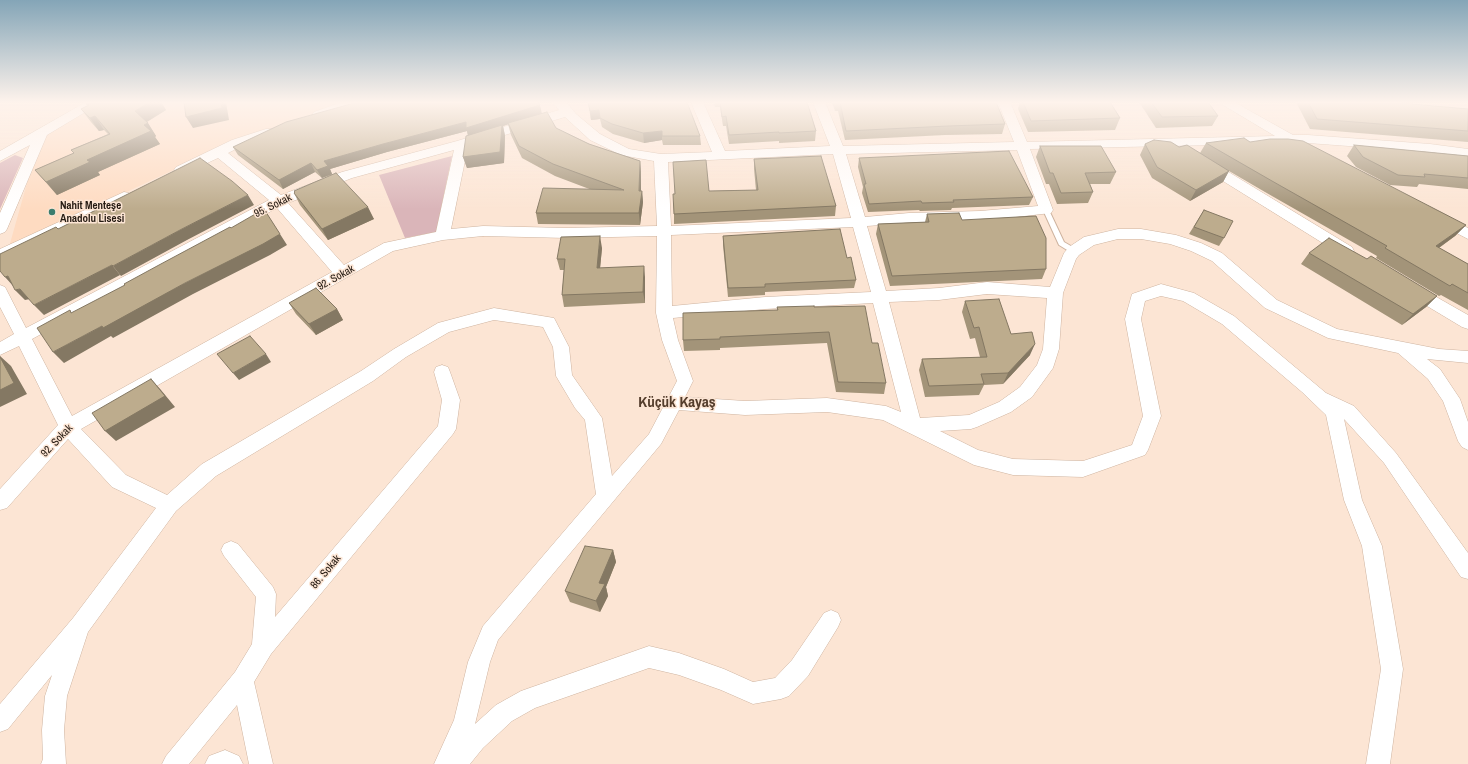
<!DOCTYPE html>
<meta charset="utf-8">
<style>
body{margin:0}
canvas{display:block;background:#fce5d4}
</style>
<canvas width="1468" height="764"></canvas>
<script>
const c = document.querySelector('canvas').getContext('2d');
c.lineJoin = 'round';
function paint(path, color) {
  c.fillStyle = color;
  c.fill(path, 'evenodd');
}
function toPath(rows) {
  const path = new Path2D();
  for (const r of rows) {
    path.moveTo(r[0], r[1]);
    for (let i = 2; i < r.length; i += 2) path.lineTo(r[i], r[i + 1]);
  }
  return path;
}
function stroke(path, color, width, dash) {
  c.strokeStyle = color;
  c.lineWidth = width;
  c.lineCap = dash ? 'butt' : 'round';
  c.setLineDash(dash || []);
  c.stroke(path);
}
function write(font, color, halo, rows, align = 'center') {
  c.font = font + ' "Archivo Narrow",sans-serif';
  c.lineWidth = 3;
  c.setLineDash([]);
  c.textBaseline = 'middle';
  c.strokeStyle = halo;
  c.fillStyle = color;
  for (const [text, x, y, turn = 0] of rows) {
    c.save();
    c.translate(x, y);
    c.rotate((+turn || 0) * Math.PI / 180);
    c.textAlign = isNaN(turn) ? turn : align;
    if (halo) c.strokeText(text, 0, 0);
    c.fillText(text, 0, 0);
    c.restore();
  }
}
paint(toPath([
 [104,102,345,102,210,153,9,247,29,176,45,135]
]), '#fedbc1');
paint(toPath([
 [15,155,23,158,0,209,0,163],
 [452,156,436,232,405,238,379,175]
]), '#dab5b9');
const service = toPath([
 [1044,208,1048,208,1064,242,1076,249,1077,251,1076,253,1072,253,1059,245,1043,210,1044,208]
]);
const minor = toPath([
 [86,102,102,102,47,135,7,229,5,232,0,234,0,213,30,145,0,161,0,151,86,102],
 [342,102,361,102,359,105,322,118,314,118,312,115,314,112,342,102],
 [553,102,566,102,576,114,600,134,629,149,661,154,712,152,691,102,703,102,725,151,830,146,813,102,825,102,843,146,1014,142,998,102,1010,102,1027,142,1275,136,1218,102,1234,102,1293,135,1308,135,1430,144,1468,149,1468,157,1430,152,1308,143,1030,149,1053,210,1051,213,980,221,909,223,867,226,886,291,939,288,987,282,1050,287,1064,253,1069,247,1084,237,1118,229,1141,229,1176,235,1201,243,1222,253,1277,300,1337,329,1439,349,1468,351,1468,363,1427,359,1440,369,1460,399,1468,422,1468,450,1462,447,1458,441,1443,401,1428,379,1398,353,1328,338,1265,308,1212,261,1191,251,1170,244,1141,239,1118,239,1094,245,1079,255,1076,259,1063,293,1059,349,1053,368,1032,397,1011,412,977,427,971,429,940,431,978,450,1013,459,1083,461,1132,445,1143,416,1125,319,1132,294,1161,284,1194,293,1234,316,1326,393,1354,406,1396,453,1468,553,1468,579,1461,577,1384,463,1344,419,1362,500,1382,546,1403,669,1390,764,1366,764,1381,669,1362,546,1344,500,1326,415,1302,392,1222,324,1183,301,1161,296,1145,301,1141,319,1161,416,1148,450,1145,455,1083,477,1013,475,974,465,883,420,827,412,745,415,679,410,661,444,498,640,490,662,475,724,496,705,521,691,649,646,679,653,724,669,753,682,775,678,792,660,824,613,831,610,838,613,841,620,838,627,808,676,789,696,781,699,753,704,721,690,679,675,649,668,535,708,512,721,483,748,470,764,434,764,454,720,468,662,483,626,596,494,585,420,575,408,556,376,553,347,543,327,494,320,449,332,406,357,373,381,216,476,176,511,88,632,67,696,64,730,66,764,41,764,43,759,42,730,45,696,52,675,8,729,0,732,0,704,73,618,156,508,112,487,68,439,7,508,0,510,0,489,58,425,19,346,0,355,0,342,14,334,0,307,0,285,5,287,26,328,269,200,218,158,186,173,181,174,176,173,174,170,176,167,232,140,266,129,276,129,277,132,276,135,242,146,228,153,281,195,342,172,457,141,559,110,553,102],
 [565,117,590,140,621,155,654,161,657,226,567,228,483,226,451,229,468,146,565,117],
 [454,150,436,232,384,243,344,265,288,203,352,178,454,150],
 [1017,150,1038,206,980,211,909,213,865,217,846,154,1017,150],
 [833,154,851,218,671,226,668,162,833,154],
 [277,208,332,272,72,416,32,339,277,208],
 [853,227,871,292,765,297,672,306,671,235,853,227],
 [483,236,567,238,657,236,656,313,662,340,677,381,649,434,612,476,602,418,572,375,569,347,554,318,494,308,438,323,394,349,361,371,202,464,167,495,126,475,81,429,393,251,443,240,483,236],
 [987,294,1047,298,1043,349,1037,365,1020,387,999,402,969,415,920,418,889,302,939,300,987,294],
 [873,303,901,412,886,406,827,398,745,401,685,397,693,381,678,340,673,318,765,309,873,303],
 [1207,161,1212,162,1352,247,1354,251,1352,255,1347,256,1342,255,1202,168,1200,165,1202,162,1207,161],
 [124,192,129,193,131,196,129,199,0,260,0,249,124,192],
 [1442,215,1468,228,1468,239,1437,223,1435,220,1437,217,1442,215],
 [1412,284,1417,286,1468,315,1468,329,1462,327,1407,294,1404,290,1407,286,1412,284],
 [442,365,448,367,450,372,460,400,456,429,453,434,271,654,254,682,273,764,249,764,237,705,189,764,162,764,166,756,235,672,252,644,256,597,224,556,221,550,224,544,231,541,238,544,273,587,276,594,275,617,438,426,442,400,434,372,436,367,442,365],
 [225,750,239,756,243,764,205,764,209,756,225,750]
]);
stroke(service, '#ceb39f', 2);
stroke(minor, '#ceb39f', 1);
paint(service, '#fff');
paint(minor, '#fff');
paint(toPath([
 [89,102,161,102,166,110,147,122,156,136,155,137,160,144,98,172,100,175,57,195,35,170,74,153,71,150,108,134,104,130,99,131,91,122,81,109,88,105,86,104],
 [588,102,700,136,701,145,663,145,662,140,644,143,613,134,602,127,600,119,591,120],
 [714,102,807,102,816,131,815,141,779,143,779,141,729,144,726,126,723,126,720,107,715,107],
 [832,102,996,102,1005,124,1002,134,945,135,845,140,838,111,835,111],
 [1020,102,1110,102,1120,118,1115,130,1028,132,1018,109],
 [1139,102,1208,102,1218,116,1212,126,1156,128],
 [1296,102,1401,102,1401,103,1468,109,1468,142,1310,129],
 [542,113,556,128,589,144,640,161,641,172,641,191,642,191,643,202,640,225,538,224,536,213,592,190,555,176,522,158,511,135,508,124,503,126,505,136,504,163,467,168,463,157,468,135,467,131,387,152,330,169,332,174,374,219,328,240,300,205,294,193,331,175,322,178,315,172,283,189,238,155,233,147],
 [1250,142,1466,225,1455,236,1439,248,1468,264,1468,310,1441,295,1439,296,1376,258,1377,256,1265,192,1229,171,1223,182,1190,201,1152,178,1140,155,1145,144,1179,147,1200,153,1206,143],
 [1354,145,1468,156,1468,189,1419,184,1417,187,1390,185,1356,167,1347,156],
 [1040,146,1116,172,1110,184,1090,184,1093,192,1088,203,1057,204,1049,184,1046,184,1036,157],
 [859,158,1033,197,1029,205,952,208,951,210,920,211,919,210,868,212,862,193,863,187,858,167],
 [754,159,836,206,835,216,674,224,674,214,709,191,756,190,754,169],
 [1204,210,1224,238,1219,246,1189,234],
 [927,214,962,220,1046,269,1042,279,890,286,876,234,878,224,925,222],
 [723,236,847,258,856,280,854,288,765,292,765,295,728,297,723,245],
 [602,248,600,268,645,277,645,303,564,307,562,295,564,270,560,270,557,259],
 [1309,253,1437,296,1426,307,1402,325,1301,264],
 [965,301,1011,334,1030,355,1003,384,984,385,979,395,925,397,919,370,922,359,980,357,975,338,970,339,962,312],
 [289,303,337,309,343,320,316,335,296,314],
 [777,307,814,307,872,343,886,383,884,394,836,392,827,343,720,348,720,350,684,351,683,340,777,310],
 [613,550,616,562,606,587,608,596,600,612,570,602,565,591]
]), '#a39479');
paint(toPath([
 [150,102,161,102,166,110,143,124,135,111],
 [221,102,226,102,229,120,193,128,186,117],
 [540,105,542,114,503,126,505,136,504,163,467,168,463,157,468,136,467,131,387,152,330,169,332,174,322,178,317,170,324,161,383,144,466,122],
 [599,110,600,119,591,120,590,111],
 [95,116,104,130,99,131,90,118],
 [148,123,156,136,155,137,160,144,98,172,100,175,57,195,46,182,87,160,144,125],
 [662,131,662,140,644,143,643,133],
 [640,161,641,172,641,199,642,191,643,202,640,225,639,213],
 [311,163,315,172,283,189,279,180],
 [1229,171,1223,182,1190,201,1196,190],
 [248,195,254,205,187,240,121,276,113,266,180,230],
 [368,207,374,219,328,240,322,229],
 [1466,225,1455,236,1426,257,1436,246],
 [280,234,287,245,270,255,193,294,113,338,111,336,64,363,53,352,102,326],
 [600,236,602,248,599,279,597,268],
 [112,265,120,275,44,315,34,305],
 [644,266,645,277,645,303,643,292],
 [8,276,14,287,5,277],
 [20,289,30,299,25,300,15,290],
 [1437,296,1426,307,1402,325,1413,314],
 [337,309,343,320,316,335,309,324],
 [1035,344,1030,355,1003,384,1008,373],
 [266,354,271,362,239,380,233,373],
 [0,356,11,366,27,394,0,407],
 [151,379,161,390,175,407,116,441,105,431],
 [613,550,616,562,606,587,608,596,600,612,596,601,599,583]
]), '#847863');
const building = toPath([
 [89,102,150,102,135,111,148,123,144,125,151,131,87,160,90,162,46,182,35,170,74,153,71,150,110,134,95,116,90,118,81,109,89,105,86,104,89,102],
 [184,102,221,102,222,108,186,117,184,102],
 [358,102,538,102,540,105,466,128,466,122,383,144,324,161,328,166,317,170,311,163,279,180,233,147,286,122,358,102],
 [588,102,687,102,700,136,662,136,662,131,643,133,612,124,600,118,599,110,590,111,588,102],
 [720,102,807,102,816,131,779,133,779,132,729,135,726,116,722,117,720,102],
 [840,102,996,102,1005,124,948,126,846,131,840,102],
 [1023,102,1110,102,1120,118,1031,121,1023,102],
 [1151,102,1208,102,1218,116,1162,117,1151,102],
 [1308,102,1401,102,1401,103,1468,109,1468,131,1317,119,1308,102],
 [547,112,556,128,589,144,640,161,639,191,642,191,639,213,536,213,543,188,624,190,553,164,519,146,508,123,547,112],
 [502,125,500,152,463,157,466,136,502,125],
 [1244,138,1250,142,1270,139,1288,139,1303,141,1466,225,1436,246,1468,264,1468,293,1452,284,1450,286,1385,248,1387,246,1272,181,1206,143,1244,138],
 [1154,140,1171,142,1179,147,1187,145,1229,171,1196,190,1157,167,1145,144,1154,140],
 [1354,145,1468,156,1468,178,1424,174,1425,177,1398,175,1363,157,1354,145],
 [1040,146,1101,146,1116,172,1085,173,1093,192,1061,193,1053,173,1050,173,1040,146],
 [1009,151,1033,197,953,200,954,202,922,203,921,201,869,204,864,184,866,184,859,158,1009,151],
 [821,156,836,206,674,214,673,194,675,194,673,162,706,160,709,191,758,190,754,159,821,156],
 [200,158,232,181,248,195,180,230,113,266,112,265,34,305,20,289,15,290,8,276,5,277,0,271,0,254,56,227,58,229,200,158],
 [336,173,368,207,322,229,294,193,295,192,294,191,336,173],
 [264,209,280,234,263,244,185,283,103,328,102,326,53,352,37,328,70,310,71,313,125,285,124,284,159,265,230,227,231,228,264,209],
 [1204,210,1233,221,1224,238,1194,227,1204,210],
 [959,213,962,220,1036,216,1046,238,1046,269,892,276,878,224,929,222,927,214,959,213],
 [840,229,847,258,851,257,856,280,765,284,765,287,728,288,723,236,840,229],
 [600,236,597,268,644,266,643,292,562,295,565,259,557,259,561,237,600,236],
 [1329,238,1367,259,1371,256,1437,296,1413,314,1309,253,1329,238],
 [316,288,337,309,309,324,289,303,316,288],
 [999,299,1011,334,1032,332,1035,344,1008,373,981,374,984,384,929,386,922,359,987,357,979,327,974,328,965,301,999,299],
 [814,306,814,307,865,306,872,343,878,343,886,383,838,382,829,332,720,337,720,339,683,340,683,313,778,310,777,307,814,306],
 [250,336,266,354,233,373,217,354,250,336],
 [0,357,14,383,0,390,0,357],
 [151,379,165,396,105,431,92,413,151,379],
 [585,546,613,550,599,583,605,584,596,601,565,591,585,546]
]);
paint(building, '#bdac8d');
stroke(building, '#847863', 1);
const sky = c.createLinearGradient(0, 0, 0, 209);
sky.addColorStop(0, '#84a5b7');
sky.addColorStop(0.49, '#fef3ec');
sky.addColorStop(1, '#fef3ec00');
c.fillStyle = sky;
c.fillRect(0, 0, 1468, 209);
for (const [x, y, r, color] of [
 [52,212,4,"#3b7d6e"]
]) {
  const dot = new Path2D();
  dot.arc(x, y, r, 0, 2 * Math.PI);
  c.fillStyle = color;
  c.fill(dot);
  stroke(dot, '#fce5d4', 1.5);
}
write('bold 11px', '#241a12', '#fce5d4', [
 ["Nahit Menteşe",60,206],
 ["Anadolu Lisesi",60,219]
], 'left');
write('11px', '#241a12', '#fce5d4', [
 ["95. Sokak",273,206,-26],
 ["92. Sokak",336,278,-29],
 ["92. Sokak",57,441,-46],
 ["86. Sokak",326,572,-50]
]);
write('bold 15px', '#543d2c', '#fce5d4', [
 ["Küçük Kayaş",677,403]
]);
</script>
